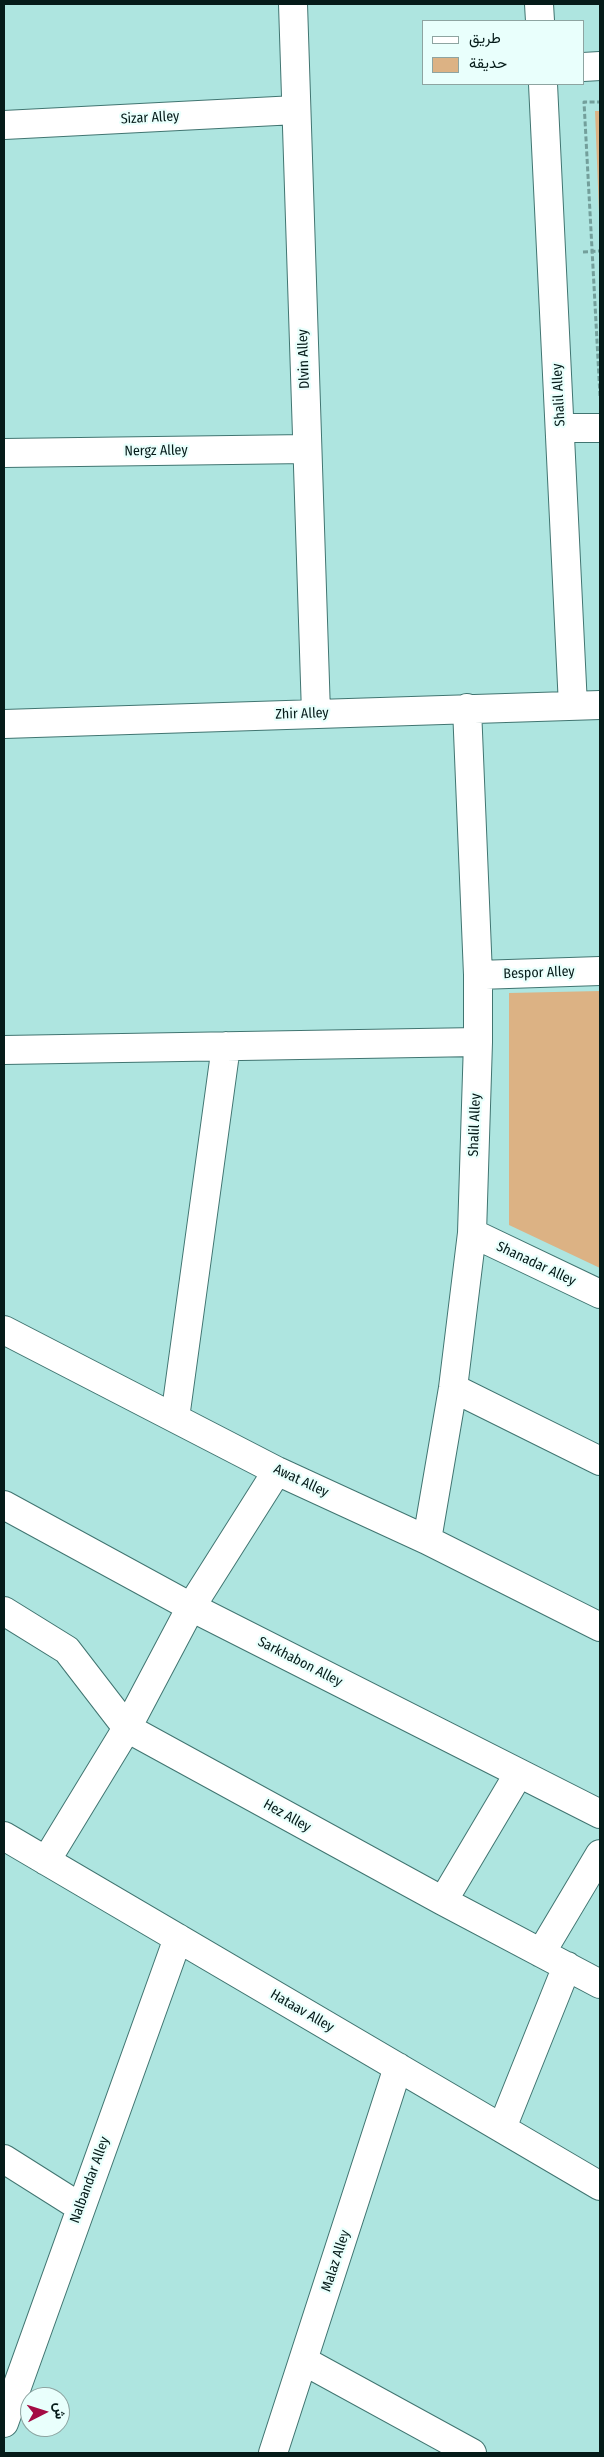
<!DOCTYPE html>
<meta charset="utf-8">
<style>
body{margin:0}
#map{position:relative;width:604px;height:2457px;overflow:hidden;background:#aee5e0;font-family:"Fira Sans Condensed",Vazirmatn,sans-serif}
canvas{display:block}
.frame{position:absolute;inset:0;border:5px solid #051b19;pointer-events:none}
.legend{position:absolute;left:422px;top:20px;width:162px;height:65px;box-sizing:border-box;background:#e9fffc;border:1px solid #8ea4a1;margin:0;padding:6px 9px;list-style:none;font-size:15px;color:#051b19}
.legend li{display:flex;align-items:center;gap:10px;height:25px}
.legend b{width:25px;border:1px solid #8ea4a1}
.north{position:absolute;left:20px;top:2387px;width:50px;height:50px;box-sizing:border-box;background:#e9fffc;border:1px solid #8ea4a1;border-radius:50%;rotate:85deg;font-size:14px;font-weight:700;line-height:20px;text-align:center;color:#051b19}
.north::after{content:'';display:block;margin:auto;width:18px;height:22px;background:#a40c44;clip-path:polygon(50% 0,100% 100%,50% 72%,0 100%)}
</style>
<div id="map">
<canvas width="604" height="2457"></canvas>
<div class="frame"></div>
<ul class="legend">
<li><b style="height:6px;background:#fff"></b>طريق</li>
<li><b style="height:14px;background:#dcb284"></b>حديقة</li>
</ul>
<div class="north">ش</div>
</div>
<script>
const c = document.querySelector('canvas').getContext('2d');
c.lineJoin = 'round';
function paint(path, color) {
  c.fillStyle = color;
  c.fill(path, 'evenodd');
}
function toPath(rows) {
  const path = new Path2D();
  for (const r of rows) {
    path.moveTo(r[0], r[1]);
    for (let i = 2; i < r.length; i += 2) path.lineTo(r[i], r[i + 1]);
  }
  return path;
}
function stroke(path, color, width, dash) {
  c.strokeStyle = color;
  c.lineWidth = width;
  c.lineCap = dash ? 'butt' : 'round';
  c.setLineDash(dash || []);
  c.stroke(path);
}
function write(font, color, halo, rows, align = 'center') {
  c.font = font + ' "Fira Sans Condensed",sans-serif';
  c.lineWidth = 4.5;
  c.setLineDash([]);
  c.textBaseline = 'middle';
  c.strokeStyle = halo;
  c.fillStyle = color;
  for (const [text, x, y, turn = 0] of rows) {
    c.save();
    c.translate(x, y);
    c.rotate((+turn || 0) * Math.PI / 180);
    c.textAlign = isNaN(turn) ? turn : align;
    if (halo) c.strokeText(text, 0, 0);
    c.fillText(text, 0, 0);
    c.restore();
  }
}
paint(toPath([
 [595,111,600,111,600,239],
 [600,991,600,1268,509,1225,509,993]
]), '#dcb284');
const street = toPath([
 [293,4,316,713],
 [539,4,540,21],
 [583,67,600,66],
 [543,84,573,706],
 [4,125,296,110],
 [560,428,600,428],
 [4,453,307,449],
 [4,724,600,705],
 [478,975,600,971],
 [4,1050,478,1042],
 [472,1233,600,1294],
 [4,1330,277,1471,427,1540,600,1627],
 [453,1388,600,1461],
 [175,1418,226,1046],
 [4,1505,191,1607,600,1814],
 [427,1540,453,1388,472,1233,478,1042,478,975,467,708],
 [4,1611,67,1650,127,1728,443,1901,600,1984],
 [4,1836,600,2186],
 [46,1861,127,1728,191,1607,277,1471],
 [443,1901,519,1773],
 [541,1953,600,1854],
 [502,2128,567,1966],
 [4,2159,80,2207],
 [304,2361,472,2453],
 [4,2423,178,1938],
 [273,2453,398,2067]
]);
stroke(street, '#417571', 30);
stroke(toPath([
 [583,252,600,251],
 [600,396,584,102,600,102]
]), '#739f9b', 3, [5, 2.5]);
stroke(street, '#fff', 28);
write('14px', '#051b19', '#e9fffc', [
 ["Sizar Alley",150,118,-3],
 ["Dlvin Alley",304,359,-92],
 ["Shalil Alley",559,395,-93],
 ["Nergz Alley",156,451,-1],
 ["Zhir Alley",302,714,-2],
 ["Bespor Alley",539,973,-2],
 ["Shalil Alley",475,1125,-88],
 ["Shanadar Alley",536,1264,25],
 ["Awat Alley",301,1481,25],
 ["Sarkhabon Alley",300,1662,27],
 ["Hez Alley",287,1816,29],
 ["Hataav Alley",302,2011,30],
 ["Nalbandar Alley",90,2180,-70],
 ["Malaz Alley",336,2261,-72]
]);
</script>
